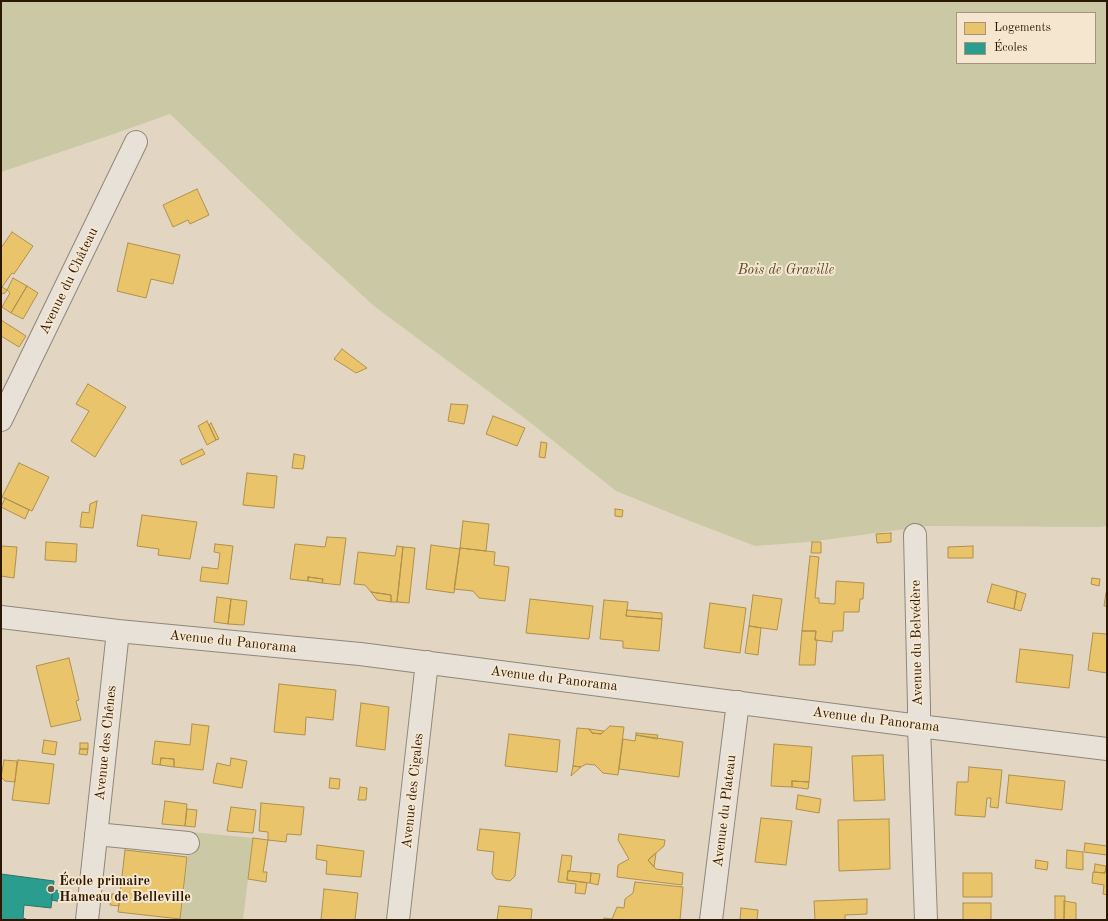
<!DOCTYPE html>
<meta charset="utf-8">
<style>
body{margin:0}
#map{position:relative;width:1108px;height:921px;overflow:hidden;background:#e2d6c2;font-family:"Old Standard TT",serif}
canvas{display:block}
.frame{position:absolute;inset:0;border:2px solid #2c1702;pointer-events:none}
.legend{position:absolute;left:956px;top:12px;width:140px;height:52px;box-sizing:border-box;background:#f5e6cf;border:1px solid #a5937d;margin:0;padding:5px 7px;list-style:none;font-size:12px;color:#2c1702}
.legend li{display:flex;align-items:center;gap:8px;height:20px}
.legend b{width:20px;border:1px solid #a5937d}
</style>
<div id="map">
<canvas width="1108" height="921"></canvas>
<div class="frame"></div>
<ul class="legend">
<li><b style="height:11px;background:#e9c46a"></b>Logements</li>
<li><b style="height:11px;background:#2a9d8f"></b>Écoles</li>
</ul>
</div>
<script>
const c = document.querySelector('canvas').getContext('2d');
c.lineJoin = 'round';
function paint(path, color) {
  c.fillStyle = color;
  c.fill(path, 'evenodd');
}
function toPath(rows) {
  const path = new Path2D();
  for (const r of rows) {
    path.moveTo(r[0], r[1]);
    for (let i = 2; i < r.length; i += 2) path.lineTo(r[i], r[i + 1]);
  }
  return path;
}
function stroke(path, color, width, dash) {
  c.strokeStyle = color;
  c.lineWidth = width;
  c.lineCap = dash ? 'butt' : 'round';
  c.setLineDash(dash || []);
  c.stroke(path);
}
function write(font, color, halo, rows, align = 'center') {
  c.font = font + ' "Old Standard TT",serif';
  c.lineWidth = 4;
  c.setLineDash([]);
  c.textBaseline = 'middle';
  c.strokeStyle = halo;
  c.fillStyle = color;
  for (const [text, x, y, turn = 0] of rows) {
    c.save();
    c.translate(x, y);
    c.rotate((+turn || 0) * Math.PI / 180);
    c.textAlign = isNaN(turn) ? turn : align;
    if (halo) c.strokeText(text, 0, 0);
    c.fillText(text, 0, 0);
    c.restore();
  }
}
paint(toPath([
 [1,1,1107,1,1107,526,1098,527,928,526,809,542,755,546,690,521,616,491,527,420,374,306,301,239,170,114,111,135,1,172],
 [957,13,1095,13,1095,63,957,63],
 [191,832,253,838,243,920,180,920]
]), '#cbc9a5');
const homes = toPath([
 [197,189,209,215,190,224,188,220,173,227,163,205,197,189],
 [12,232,33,246,14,274,12,273,2,287,7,290,5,293,1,294,1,248,12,232],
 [128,243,180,255,173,284,151,279,146,298,117,291,128,243],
 [13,278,27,286,11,313,2,307,10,293,7,290,13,278],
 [27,286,38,293,23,319,11,313,27,286],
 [1,320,26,336,19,347,1,336,1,320],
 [342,349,367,368,356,373,334,359,342,349],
 [88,384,126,407,95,457,71,441,89,411,76,404,88,384],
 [451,404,468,405,464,424,448,421,451,404],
 [493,416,525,428,517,446,486,434,493,416],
 [207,421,216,440,207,445,198,426,207,421],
 [211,423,219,439,216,440,209,425,211,423],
 [541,442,547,443,545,458,539,457,541,442],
 [202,449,205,454,182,465,180,460,202,449],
 [294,454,305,456,303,469,292,468,294,454],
 [19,463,49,477,32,511,2,497,19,463],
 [247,473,277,476,274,508,243,505,247,473],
 [5,498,29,510,25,519,1,507,5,498],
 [97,501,93,528,80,527,82,512,89,513,90,504,97,501],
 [615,509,623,510,622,517,615,516,615,509],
 [142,515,197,522,190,559,158,555,159,549,137,546,142,515],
 [463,521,489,524,486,551,460,548,463,521],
 [891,533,891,542,877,543,876,534,891,533],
 [327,537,346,538,340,585,322,583,323,579,308,577,308,581,290,579,295,544,325,547,327,537],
 [46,542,77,544,76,562,45,560,46,542],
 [812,542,821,542,821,553,811,553,812,542],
 [215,544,233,546,228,584,200,581,202,567,218,569,220,553,214,552,215,544],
 [431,545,460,549,454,593,426,589,431,545],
 [1,546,17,547,14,578,1,576,1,546],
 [397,546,403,547,397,602,391,602,391,595,371,592,365,585,354,584,358,552,395,556,397,546],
 [973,546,973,558,948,558,948,547,973,546],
 [403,547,415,548,409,603,397,602,403,547],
 [460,548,495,552,494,565,509,567,505,601,479,598,473,591,454,589,460,548],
 [810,556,819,557,815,598,819,598,819,603,835,604,836,581,864,583,863,599,860,599,859,612,844,612,843,631,833,631,832,642,815,640,816,631,802,631,810,556],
 [308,577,323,579,322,583,308,581,308,577],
 [1092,578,1100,579,1099,586,1091,584,1092,578],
 [992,584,1017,591,1014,609,987,602,992,584],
 [1017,591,1026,594,1021,611,1014,609,1017,591],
 [371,592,391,595,391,602,377,600,371,592],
 [1106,593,1107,593,1107,606,1104,606,1106,593],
 [753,595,782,599,777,630,749,626,753,595],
 [217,597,231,599,228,624,214,622,217,597],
 [231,599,247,601,244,625,228,624,231,599],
 [530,599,593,606,589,639,526,633,530,599],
 [604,600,628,602,626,616,662,619,659,651,623,648,623,641,600,639,604,600],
 [710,603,746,608,740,653,704,648,710,603],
 [627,610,662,613,662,619,626,616,627,610],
 [749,626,761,628,758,655,745,653,749,626],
 [802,631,816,631,815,640,817,640,815,665,799,665,802,631],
 [1093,633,1107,634,1107,673,1088,670,1093,633],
 [1020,649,1073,655,1069,688,1016,682,1020,649],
 [69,658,79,700,76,701,81,720,51,727,36,666,69,658],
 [279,684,336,690,333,720,306,717,305,735,274,732,279,684],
 [361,703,389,707,385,750,356,746,361,703],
 [192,724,209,726,203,770,174,767,174,759,161,758,160,765,152,764,155,741,190,745,192,724],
 [610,726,624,727,618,775,603,773,595,765,586,764,581,767,573,766,577,728,589,729,592,733,601,734,610,726],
 [589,729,604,731,601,734,592,733,589,729],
 [636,733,658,735,657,739,636,735,636,733],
 [509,734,560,740,557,772,505,766,509,734],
 [636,735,683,742,679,777,619,769,623,739,635,741,636,735],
 [44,740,57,742,55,755,42,753,44,740],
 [80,743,88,743,88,749,80,749,80,743],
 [774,744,812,747,809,782,792,781,792,787,771,786,774,744],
 [80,749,88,749,87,755,79,754,80,749],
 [883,755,885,800,854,801,852,756,883,755],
 [161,758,174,759,174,767,160,765,161,758],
 [231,758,247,761,242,788,213,783,217,763,230,766,231,758],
 [4,760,17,761,15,782,5,781,1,777,4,760],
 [18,760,54,764,49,804,12,800,18,760],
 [573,766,581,767,571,776,573,766],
 [969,767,1002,770,998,808,990,807,991,798,987,798,985,817,955,815,957,782,968,782,969,767],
 [1009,775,1065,781,1062,810,1006,803,1009,775],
 [330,778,340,779,339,789,329,788,330,778],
 [792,781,809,782,808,789,792,787,792,781],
 [360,787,367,788,366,800,358,800,360,787],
 [798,795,821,799,819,813,796,809,798,795],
 [165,801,187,804,185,826,162,824,165,801],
 [261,803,304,807,301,835,287,834,286,842,268,840,268,832,259,831,261,803],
 [231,807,256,810,253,833,227,831,231,807],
 [187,809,197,810,195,827,185,826,187,809],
 [761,818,792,821,786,865,755,862,761,818],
 [889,819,890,869,839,871,838,820,889,819],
 [480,829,520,833,515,876,510,881,496,879,492,874,494,852,477,850,480,829],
 [619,834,665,840,664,846,648,860,656,869,683,873,682,885,617,877,618,865,629,859,618,840,619,834],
 [253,838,268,840,263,872,267,872,266,882,248,879,253,838],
 [1085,843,1107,846,1107,855,1084,852,1085,843],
 [317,845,364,851,361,877,326,874,327,861,316,859,317,845],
 [125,850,187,857,180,919,118,912,125,850],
 [1067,850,1083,852,1083,870,1066,868,1067,850],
 [656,853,654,867,648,860,656,853],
 [562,855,572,856,570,871,568,871,567,880,587,883,585,894,575,893,576,884,558,882,562,855],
 [1036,860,1048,862,1047,870,1035,868,1036,860],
 [1107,863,1107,895,1103,894,1104,885,1092,883,1093,872,1105,873,1107,863],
 [1095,864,1106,866,1105,873,1094,872,1095,864],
 [568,871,591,873,590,883,567,880,568,871],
 [591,873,600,874,598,885,590,883,591,873],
 [963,873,992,873,992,897,963,897,963,873],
 [635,882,683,887,680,920,603,920,604,918,612,919,617,907,624,908,625,899,633,893,635,882],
 [324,889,358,893,355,920,321,920,324,889],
 [112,894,120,894,119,906,110,905,112,894],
 [1055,896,1065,896,1064,920,1049,920,1055,920,1055,896],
 [867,899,867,914,845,915,845,920,815,920,814,901,867,899],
 [1064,901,1076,903,1076,920,1064,920,1064,901],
 [963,903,991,903,991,920,963,920,963,903],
 [499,906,532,909,531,920,497,920,499,906],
 [741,908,758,910,757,920,740,920,741,908]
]);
paint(homes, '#e9c46a');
stroke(homes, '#b0904b', 1);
const schools = toPath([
 [1,874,54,881,51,908,24,905,23,918,26,919,26,920,1,920,1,874],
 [53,890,64,891,63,902,51,900,53,890]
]);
paint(schools, '#2a9d8f');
stroke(schools, '#2b7565', 1);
const minor = toPath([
 [1,420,136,142],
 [915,535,919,706,919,726,926,920],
 [1,617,118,631,360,654,919,726,1107,749],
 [96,834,188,843],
 [87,920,118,631],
 [398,920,427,662],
 [711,920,738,702]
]);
stroke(minor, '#918779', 24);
stroke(minor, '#e8e1d7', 22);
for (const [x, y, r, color] of [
 [51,889,4,"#6c5a45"]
]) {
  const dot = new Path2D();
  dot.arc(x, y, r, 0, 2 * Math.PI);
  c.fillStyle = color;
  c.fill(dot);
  stroke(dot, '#f5e6cf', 1.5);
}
write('italic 14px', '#56492c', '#f5e6cf', [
 ["Bois de Graville",786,270]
]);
write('14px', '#2c1702', '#f5e6cf', [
 ["Avenue du Château",69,281,-64],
 ["Avenue du Panorama",233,642,6],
 ["Avenue du Belvédère",917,643,-91],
 ["Avenue du Panorama",554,679,7],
 ["Avenue du Panorama",876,720,7],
 ["Avenue des Chênes",106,743,-84],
 ["Avenue des Cigales",413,791,-84],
 ["Avenue du Plateau",725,811,-83]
]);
write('bold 14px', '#2c1702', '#f5e6cf', [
 ["École primaire",59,881],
 ["Hameau de Belleville",59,897]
], 'left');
</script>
